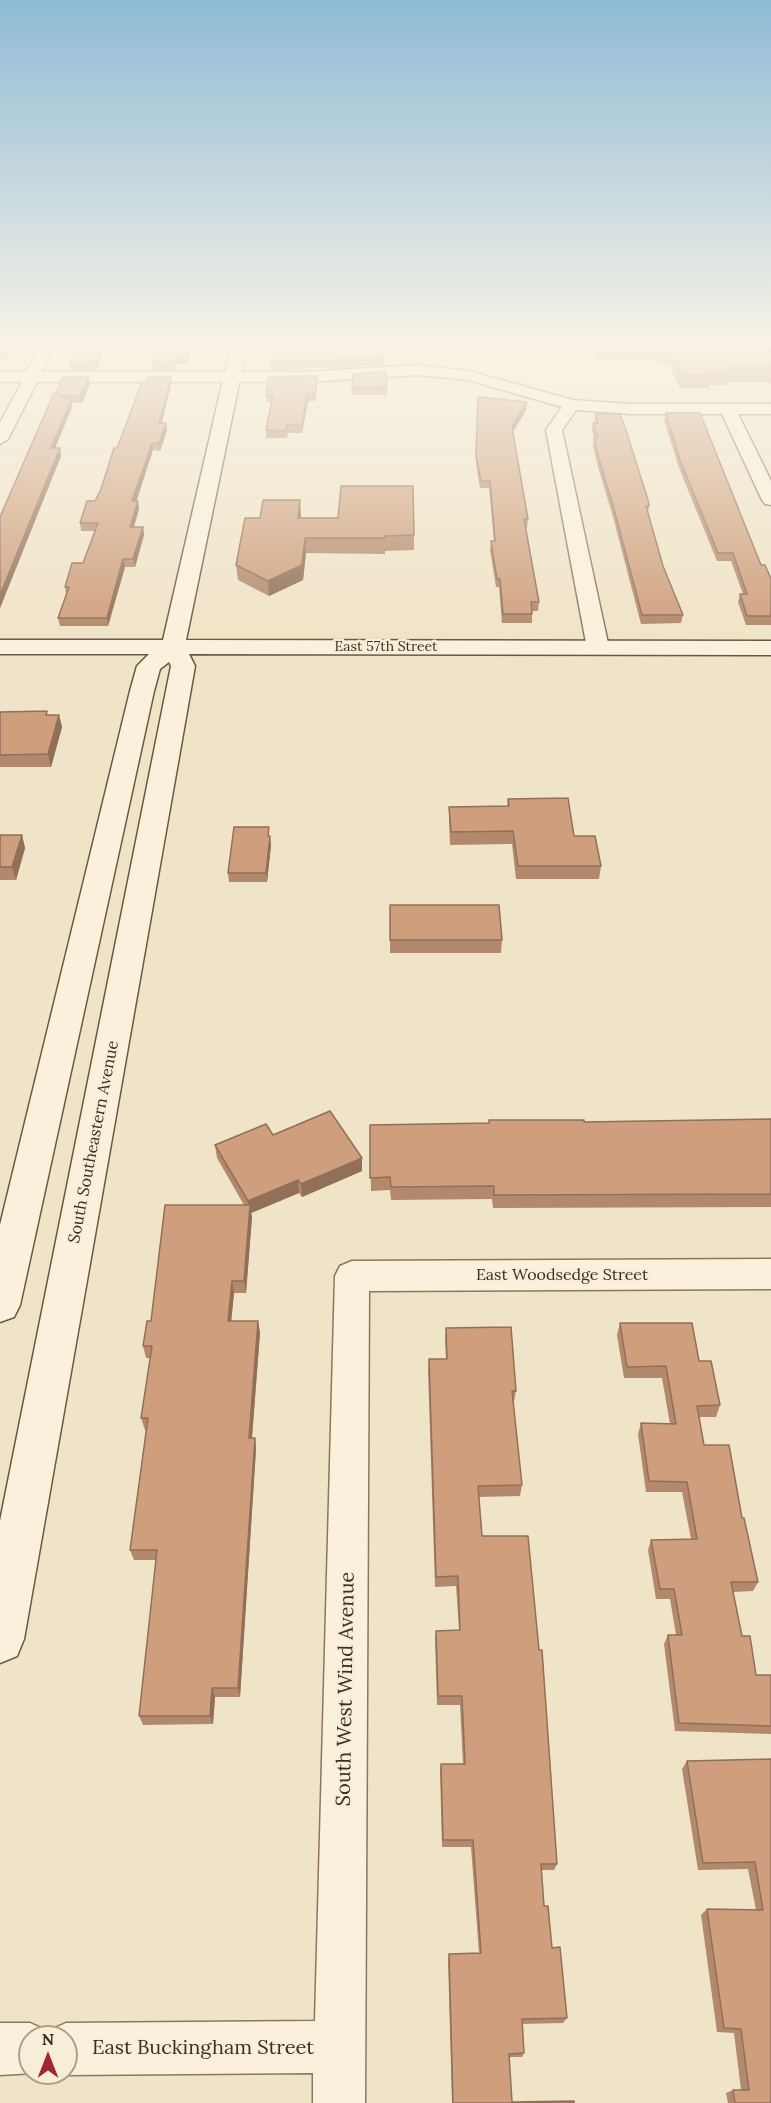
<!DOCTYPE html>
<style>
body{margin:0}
#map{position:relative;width:771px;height:2103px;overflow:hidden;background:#f0e4c8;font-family:Lora,serif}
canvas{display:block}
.north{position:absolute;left:18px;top:2025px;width:60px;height:60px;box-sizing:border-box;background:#f7eed8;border:2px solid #ada18e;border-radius:50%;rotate:0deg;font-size:16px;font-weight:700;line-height:24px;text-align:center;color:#3d2e20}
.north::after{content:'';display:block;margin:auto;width:21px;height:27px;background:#9e2a2b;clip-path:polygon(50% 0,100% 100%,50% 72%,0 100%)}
</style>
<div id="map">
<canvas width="771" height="2103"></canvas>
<div class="north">N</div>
</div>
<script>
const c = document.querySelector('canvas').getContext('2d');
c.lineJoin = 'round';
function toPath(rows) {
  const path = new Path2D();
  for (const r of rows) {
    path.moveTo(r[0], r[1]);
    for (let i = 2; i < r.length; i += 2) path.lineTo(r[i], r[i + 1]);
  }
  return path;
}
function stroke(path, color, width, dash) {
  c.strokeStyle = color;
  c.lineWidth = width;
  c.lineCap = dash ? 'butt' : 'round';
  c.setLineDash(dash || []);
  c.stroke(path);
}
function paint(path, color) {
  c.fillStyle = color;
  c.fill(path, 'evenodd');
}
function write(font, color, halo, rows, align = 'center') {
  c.font = font + ' Lora,serif';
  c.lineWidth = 5;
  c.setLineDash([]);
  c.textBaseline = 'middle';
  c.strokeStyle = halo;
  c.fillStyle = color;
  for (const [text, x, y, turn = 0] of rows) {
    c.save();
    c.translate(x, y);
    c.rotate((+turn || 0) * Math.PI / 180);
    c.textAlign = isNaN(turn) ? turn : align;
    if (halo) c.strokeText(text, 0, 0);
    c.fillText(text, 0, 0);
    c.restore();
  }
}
const street = toPath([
 [41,345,55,345,42,372,306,372,418,365,469,371,573,400,631,404,771,404,771,414,738,414,771,481,771,505,765,504,762,500,722,414,631,414,576,410,562,430,609,648,605,652,598,654,591,652,587,648,546,430,562,407,468,380,418,375,306,382,37,382,8,439,0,444,0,423,22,382,0,382,0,372,26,372,41,345],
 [771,1259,771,1289,369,1291,365,2103,313,2103,313,2073,66,2075,61,2073,66,2073,66,2037,30,2037,30,2073,35,2073,0,2075,0,2023,30,2023,48,2031,66,2023,315,2021,335,1276,340,1266,352,1261,771,1259]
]);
const secondary = toPath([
 [231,345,247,345,186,640,771,641,771,655,189,654,195,666,24,1639,17,1656,0,1663,0,1521,171,666,169,662,160,669,154,691,20,1305,14,1317,0,1322,0,1225,130,691,137,666,149,654,0,654,0,640,163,640,231,345]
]);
stroke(street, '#8d765c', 3);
stroke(secondary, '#6f573f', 3);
paint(street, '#faf1dc');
paint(secondary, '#faf1dc');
paint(toPath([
 [0,345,14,345,4,362,0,362],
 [78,345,106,345,97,370,71,370,69,363],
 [192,345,187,364,176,364,175,370,153,370,152,363],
 [591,345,771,345,771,385,769,382,727,382,726,385,709,385,709,388,680,388,670,366,656,361,596,361],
 [280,351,384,358,384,365,271,370,271,363],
 [317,376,317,384,315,401,308,401,302,433,288,433,287,438,266,438,266,430,272,402,267,402,266,395],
 [90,384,82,403,71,403,72,407,55,448,61,456,0,608,0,517,56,394],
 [171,384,162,423,166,423,167,430,160,451,153,450,136,501,139,509,134,527,143,527,144,535,135,567,125,567,108,626,60,626,58,618,66,594,65,587,83,563,95,531,81,531,80,523,95,501,101,489],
 [387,387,387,395,352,395,352,388],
 [478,397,526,410,513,432,528,519,527,528,526,528,539,602,538,611,532,611,532,623,502,623,499,587,496,587,490,550,491,541,494,541,489,488,480,488,476,464],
 [666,413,761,565,771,579,771,625,746,625,738,602,740,594,743,594,731,561,717,561,679,468,664,420],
 [595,414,649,506,648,513,663,566,683,615,681,623,641,624,613,517,598,467,593,446,594,438,592,430,593,423,595,423],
 [301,515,301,518,414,535,414,550,385,551,385,554,306,553,303,580,269,596,238,580,236,565,260,518],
 [0,712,47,715,59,715,62,727,51,767,0,767],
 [508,799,574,836,601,866,599,879,516,879,512,844,450,845,449,820,449,807,507,806],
 [0,835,22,835,25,848,16,880,0,880],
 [269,836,271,845,267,882,229,882,228,873],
 [390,905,502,940,501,953,390,953],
 [771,1119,771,1207,493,1208,492,1199,391,1200,390,1190,371,1191,370,1125],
 [273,1135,362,1171,302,1197,299,1193,251,1213,252,1217,246,1293,234,1293,231,1321,258,1321,260,1333,252,1438,255,1438,256,1449,240,1697,215,1697,213,1724,143,1725,139,1716,156,1560,134,1560,130,1550,146,1430,145,1430,141,1418,150,1358,146,1358,143,1346,151,1321,244,1205,217,1158,215,1145],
 [620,1323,699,1361,720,1405,716,1417,699,1417,704,1445,742,1518,758,1582,753,1591,733,1592,742,1636,756,1675,771,1675,771,1734,675,1731,664,1644,668,1635,676,1635,670,1599,656,1599,648,1550,651,1540,691,1539,682,1492,646,1492,638,1434,641,1423,670,1424,662,1378,624,1378,617,1335],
 [446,1328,516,1391,514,1402,513,1402,522,1485,520,1496,479,1497,482,1536,557,1864,554,1870,541,1870,544,1906,567,2018,563,2023,522,2024,524,2053,522,2057,509,2057,512,2102,574,2103,452,2103,448,1960,449,1954,479,1953,471,1847,442,1847,440,1772,441,1764,463,1764,460,1705,437,1705,435,1640,436,1631,459,1630,456,1586,435,1587,428,1370,429,1359,446,1359,445,1340],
 [771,1759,771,2103,728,2103,726,2093,733,2090,741,2090,734,2033,717,2032,701,1915,707,1909,756,1910,748,1869,698,1870,682,1769,687,1761]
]), '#b2896c');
paint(toPath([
 [8,345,14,345,4,362,3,354],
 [102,345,106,345,97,370,96,363],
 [190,345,192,345,187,364,186,357],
 [176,357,176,364,175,370,174,363],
 [317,376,317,384,315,401,315,394],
 [89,377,90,384,82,403,80,396],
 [171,377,171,384,160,430,159,423],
 [307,394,308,401,302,433,302,425],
 [71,400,72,407,52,456,51,448],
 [527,402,526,410,512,433,513,425],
 [166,423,167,430,160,451,159,443],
 [152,443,153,450,134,509,132,501],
 [60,448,61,456,0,608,0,595],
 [300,500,301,515,299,533,298,518],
 [138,501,139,509,131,535,130,527],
 [143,527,144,535,135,567,133,559],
 [305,538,306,553,303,580,269,596,268,581],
 [123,559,125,567,108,626,107,618],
 [59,715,62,727,51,767,48,754],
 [22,835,25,848,16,880,12,867],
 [270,836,271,845,267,882,266,873],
 [362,1158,362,1171,302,1197,301,1184],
 [298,1180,299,1193,251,1213,252,1217,246,1293,244,1281,249,1212,248,1201],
 [232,1281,234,1293,230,1333,228,1321],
 [258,1321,260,1333,251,1449,249,1438],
 [255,1438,256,1449,240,1697,238,1688],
 [212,1688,215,1697,213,1724,210,1716]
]), '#916f58');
const building = toPath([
 [0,345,8,345,3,354,0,354,0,345],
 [78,345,102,345,96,363,69,363,78,345],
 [159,345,190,345,186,357,176,357,174,363,152,363,159,345],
 [281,345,383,345,384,358,271,363,273,351,280,351,281,345],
 [597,345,771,345,771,368,727,368,728,372,710,372,711,375,682,375,672,353,658,348,598,348,597,345],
 [386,372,387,387,352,388,353,374,386,372],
 [317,376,315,394,307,394,302,425,287,425,286,431,266,430,273,395,266,395,269,377,317,376],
 [63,377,89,377,80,396,60,396,71,400,51,448,60,448,0,595,0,517,54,393,56,394,63,377],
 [148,377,171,377,159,423,166,423,159,443,152,443,132,501,138,501,130,527,143,527,133,559,123,559,107,618,58,618,69,587,65,587,72,563,83,563,98,523,80,523,87,501,95,501,101,489,114,448,117,448,142,382,146,382,148,377],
 [478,397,527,402,513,425,513,433,528,519,524,519,539,602,531,602,532,614,503,614,500,579,497,579,491,541,495,541,490,481,481,481,476,456,478,397],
 [666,413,700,413,761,565,765,565,771,579,771,616,747,616,740,594,747,594,733,553,718,553,680,460,666,413],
 [595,414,620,414,623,421,648,500,649,506,646,506,663,566,683,615,642,615,614,509,599,459,594,438,598,438,593,423,598,423,595,414],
 [341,486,413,486,414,535,385,536,385,538,305,538,302,565,268,581,236,565,245,518,260,518,263,500,300,500,298,518,338,518,341,486],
 [47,711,46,715,59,715,48,754,0,755,0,712,47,711],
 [568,798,574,836,595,836,601,866,518,866,513,831,451,832,449,807,509,806,508,799,568,798],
 [234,827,269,827,268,836,270,836,266,873,228,873,234,827],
 [0,835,22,835,12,867,0,867,0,835],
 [390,905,499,905,502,940,390,940,390,905],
 [330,1111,362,1158,301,1184,298,1180,248,1201,215,1145,266,1124,273,1135,330,1111],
 [771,1119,771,1194,494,1195,494,1186,391,1187,390,1177,370,1178,370,1125,489,1123,489,1120,584,1120,584,1122,771,1119],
 [165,1205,250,1205,244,1281,232,1281,228,1321,258,1321,249,1438,255,1438,238,1688,212,1688,210,1716,139,1716,157,1550,130,1550,148,1418,141,1418,152,1346,143,1346,147,1321,151,1321,165,1205],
 [620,1323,692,1323,699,1361,711,1361,720,1405,697,1406,704,1445,729,1445,742,1518,744,1518,758,1582,731,1582,742,1636,750,1636,756,1675,771,1675,771,1726,679,1723,668,1635,682,1635,674,1589,660,1589,651,1540,697,1539,687,1482,649,1481,641,1423,676,1424,666,1366,627,1367,620,1323],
 [511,1327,516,1391,512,1391,522,1485,478,1486,482,1536,528,1536,539,1650,542,1650,557,1864,541,1864,544,1906,548,1906,552,1948,560,1947,567,2018,522,2019,524,2053,509,2054,512,2102,574,2101,574,2103,453,2103,449,1954,481,1953,473,1840,443,1840,441,1764,465,1764,462,1696,438,1696,436,1631,460,1630,458,1576,436,1577,429,1359,447,1359,446,1328,511,1327],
 [771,1759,771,2103,735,2103,733,2090,749,2090,741,2029,724,2028,707,1909,763,1910,755,1862,703,1863,687,1761,771,1759]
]);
paint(building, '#cf9f7d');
stroke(building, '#916f58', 1.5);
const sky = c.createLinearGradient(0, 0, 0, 639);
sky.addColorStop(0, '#8fbad6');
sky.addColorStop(0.54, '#f8f3e6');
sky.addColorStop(1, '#f8f3e600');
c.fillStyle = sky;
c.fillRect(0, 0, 771, 639);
write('14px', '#3d2e20', '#f7eed8', [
 ["East 57th Street",386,647]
]);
write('16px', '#3d2e20', '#f7eed8', [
 ["South Southeastern Avenue",94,1142,-79],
 ["East Woodsedge Street",562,1275]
]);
write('20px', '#3d2e20', '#f7eed8', [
 ["South West Wind Avenue",346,1689,-89],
 ["East Buckingham Street",203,2048]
]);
</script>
